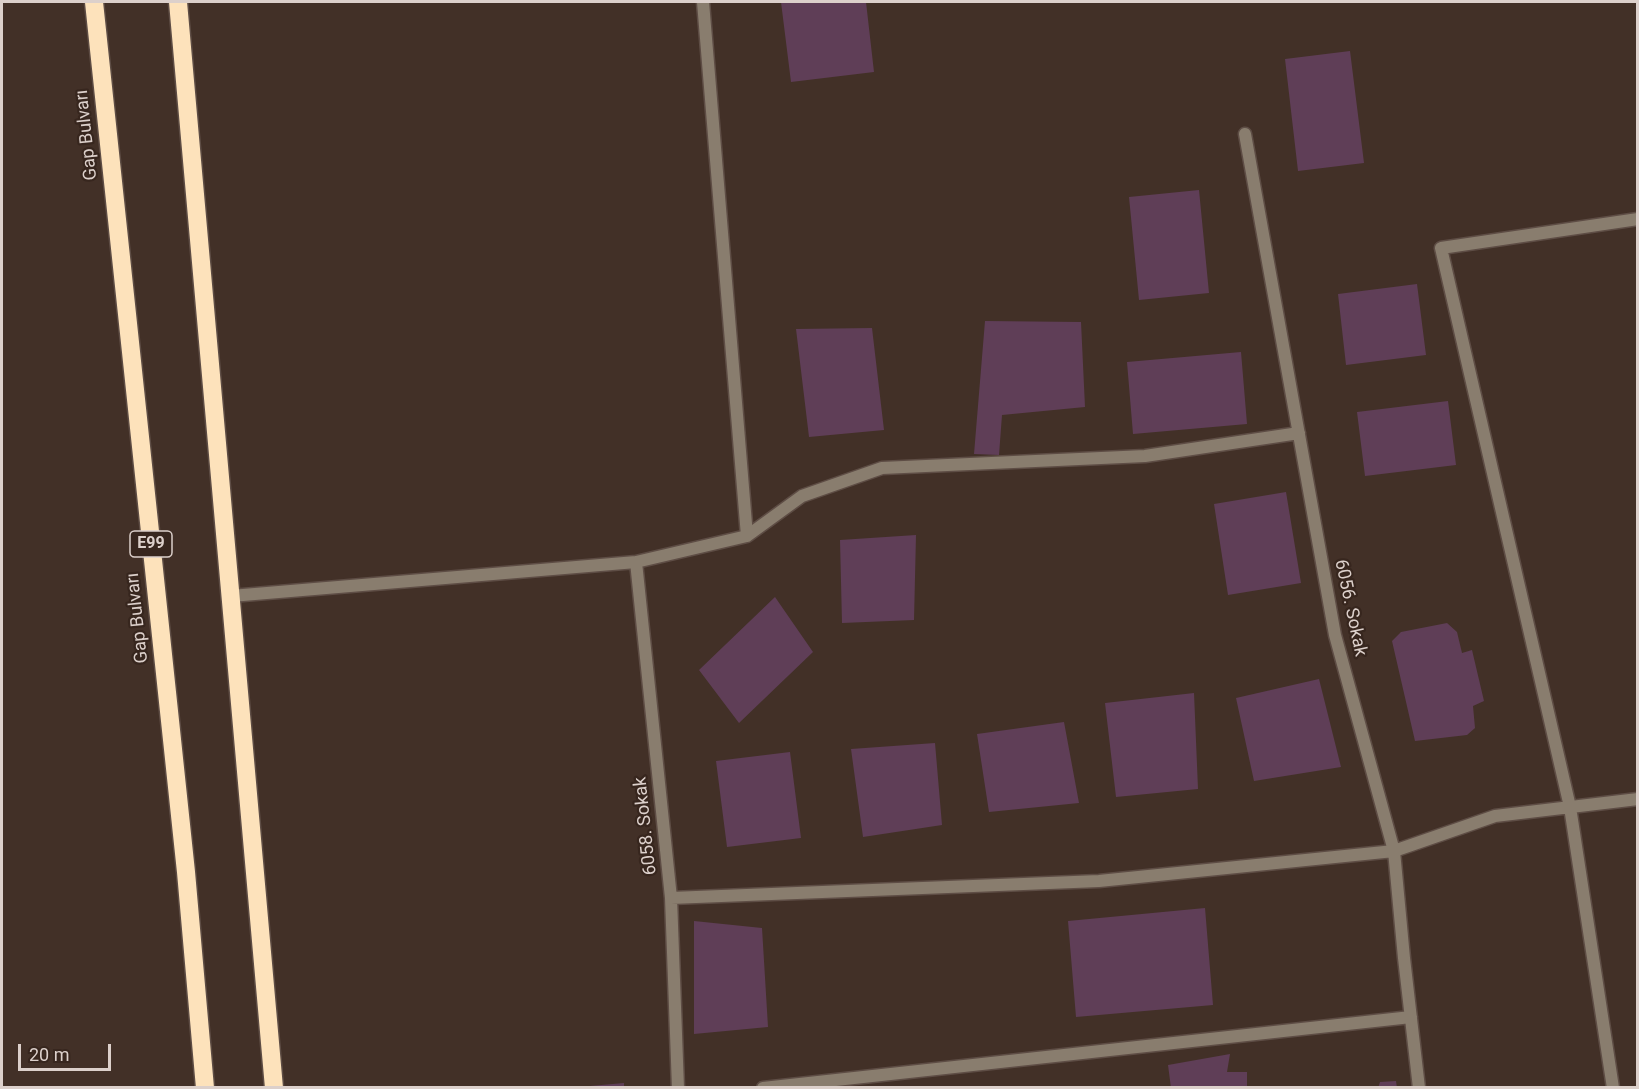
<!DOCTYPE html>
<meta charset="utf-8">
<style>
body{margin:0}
#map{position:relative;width:1639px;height:1089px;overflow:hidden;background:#423027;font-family:Roboto,sans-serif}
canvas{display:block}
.frame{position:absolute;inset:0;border:3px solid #dcd0cb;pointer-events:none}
.scale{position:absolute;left:18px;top:1044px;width:93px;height:27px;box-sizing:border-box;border:3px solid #dcd0cb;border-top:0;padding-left:8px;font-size:18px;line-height:21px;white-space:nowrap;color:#dcd0cb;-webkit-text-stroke:4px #37261e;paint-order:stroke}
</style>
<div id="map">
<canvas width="1639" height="1089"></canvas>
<div class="frame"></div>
<div class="scale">20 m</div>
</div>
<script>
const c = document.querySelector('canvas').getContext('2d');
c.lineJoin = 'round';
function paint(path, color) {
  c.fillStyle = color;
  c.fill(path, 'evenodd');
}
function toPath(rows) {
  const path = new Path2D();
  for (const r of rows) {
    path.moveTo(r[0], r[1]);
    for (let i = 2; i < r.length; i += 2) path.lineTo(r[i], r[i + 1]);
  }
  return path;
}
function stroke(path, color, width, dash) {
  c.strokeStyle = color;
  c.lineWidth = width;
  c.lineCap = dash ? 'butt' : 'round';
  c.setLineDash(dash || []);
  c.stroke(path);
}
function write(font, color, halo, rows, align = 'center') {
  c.font = font + ' Roboto,sans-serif';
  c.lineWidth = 4.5;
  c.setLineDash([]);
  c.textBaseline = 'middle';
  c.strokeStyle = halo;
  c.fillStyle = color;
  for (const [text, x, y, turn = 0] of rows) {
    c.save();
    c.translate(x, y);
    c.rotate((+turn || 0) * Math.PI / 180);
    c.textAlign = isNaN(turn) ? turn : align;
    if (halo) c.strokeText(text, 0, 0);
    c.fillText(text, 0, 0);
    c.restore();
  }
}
paint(toPath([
 [781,2,866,2,874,72,791,82],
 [1350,51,1364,163,1298,171,1285,59],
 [1199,190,1209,293,1139,300,1129,197],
 [1417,284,1426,355,1346,365,1338,294],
 [985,321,1081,322,1085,407,1002,415,999,455,974,454],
 [872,328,884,430,809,437,796,329],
 [1241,352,1247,424,1133,434,1127,362],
 [1448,401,1456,465,1365,476,1357,412],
 [1286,492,1301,583,1228,595,1214,504],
 [916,535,914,620,842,623,840,540],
 [775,597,813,652,739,723,699,670],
 [1447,623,1457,632,1462,653,1472,650,1484,701,1473,706,1475,728,1467,735,1415,741,1392,641,1401,632],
 [1319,679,1341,767,1254,781,1236,698],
 [1194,693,1198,789,1116,797,1105,703],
 [1064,722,1079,803,989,812,977,734],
 [935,743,942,825,863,837,851,749],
 [790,752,801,838,727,847,716,761],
 [1205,908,1213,1005,1076,1017,1068,921],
 [694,921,762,928,768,1027,694,1034],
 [1230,1054,1227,1072,1247,1072,1247,1088,1171,1088,1168,1065],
 [1396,1081,1397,1088,1378,1088,1380,1082],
 [624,1083,624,1088,590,1088,590,1086]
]), '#5f3e57');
const street = toPath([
 [703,2,747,536],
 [1245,134,1335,635,1394,851,1404,958,1419,1088],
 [636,562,671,898,678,1088],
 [231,596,636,562,747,536,802,496,882,468,1145,456,1299,433],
 [671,898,1099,881,1394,851,1495,816,1638,799],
 [763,1088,1411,1017],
 [1613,1088,1570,807,1441,248,1638,219]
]);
const highway = toPath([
 [94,2,186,872,205,1088],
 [178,2,274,1088]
]);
stroke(street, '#5e4d45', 15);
stroke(highway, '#5e4d45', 21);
stroke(street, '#897d6e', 12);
stroke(highway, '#fde2bb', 18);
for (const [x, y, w] of [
 [151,544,42]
]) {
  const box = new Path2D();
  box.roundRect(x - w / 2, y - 13, w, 26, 4.5);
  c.fillStyle = '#37261e';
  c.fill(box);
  stroke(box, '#dcd0cb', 1.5);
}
write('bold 16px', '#dcd0cb', null, [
 ["E99",151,544]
]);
write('18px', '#dcd0cb', '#37261e', [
 ["Gap Bulvarı",87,135,-96],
 ["6056. Sokak",1350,608,78],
 ["Gap Bulvarı",138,618,-96],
 ["6058. Sokak",646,826,-96]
]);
</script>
